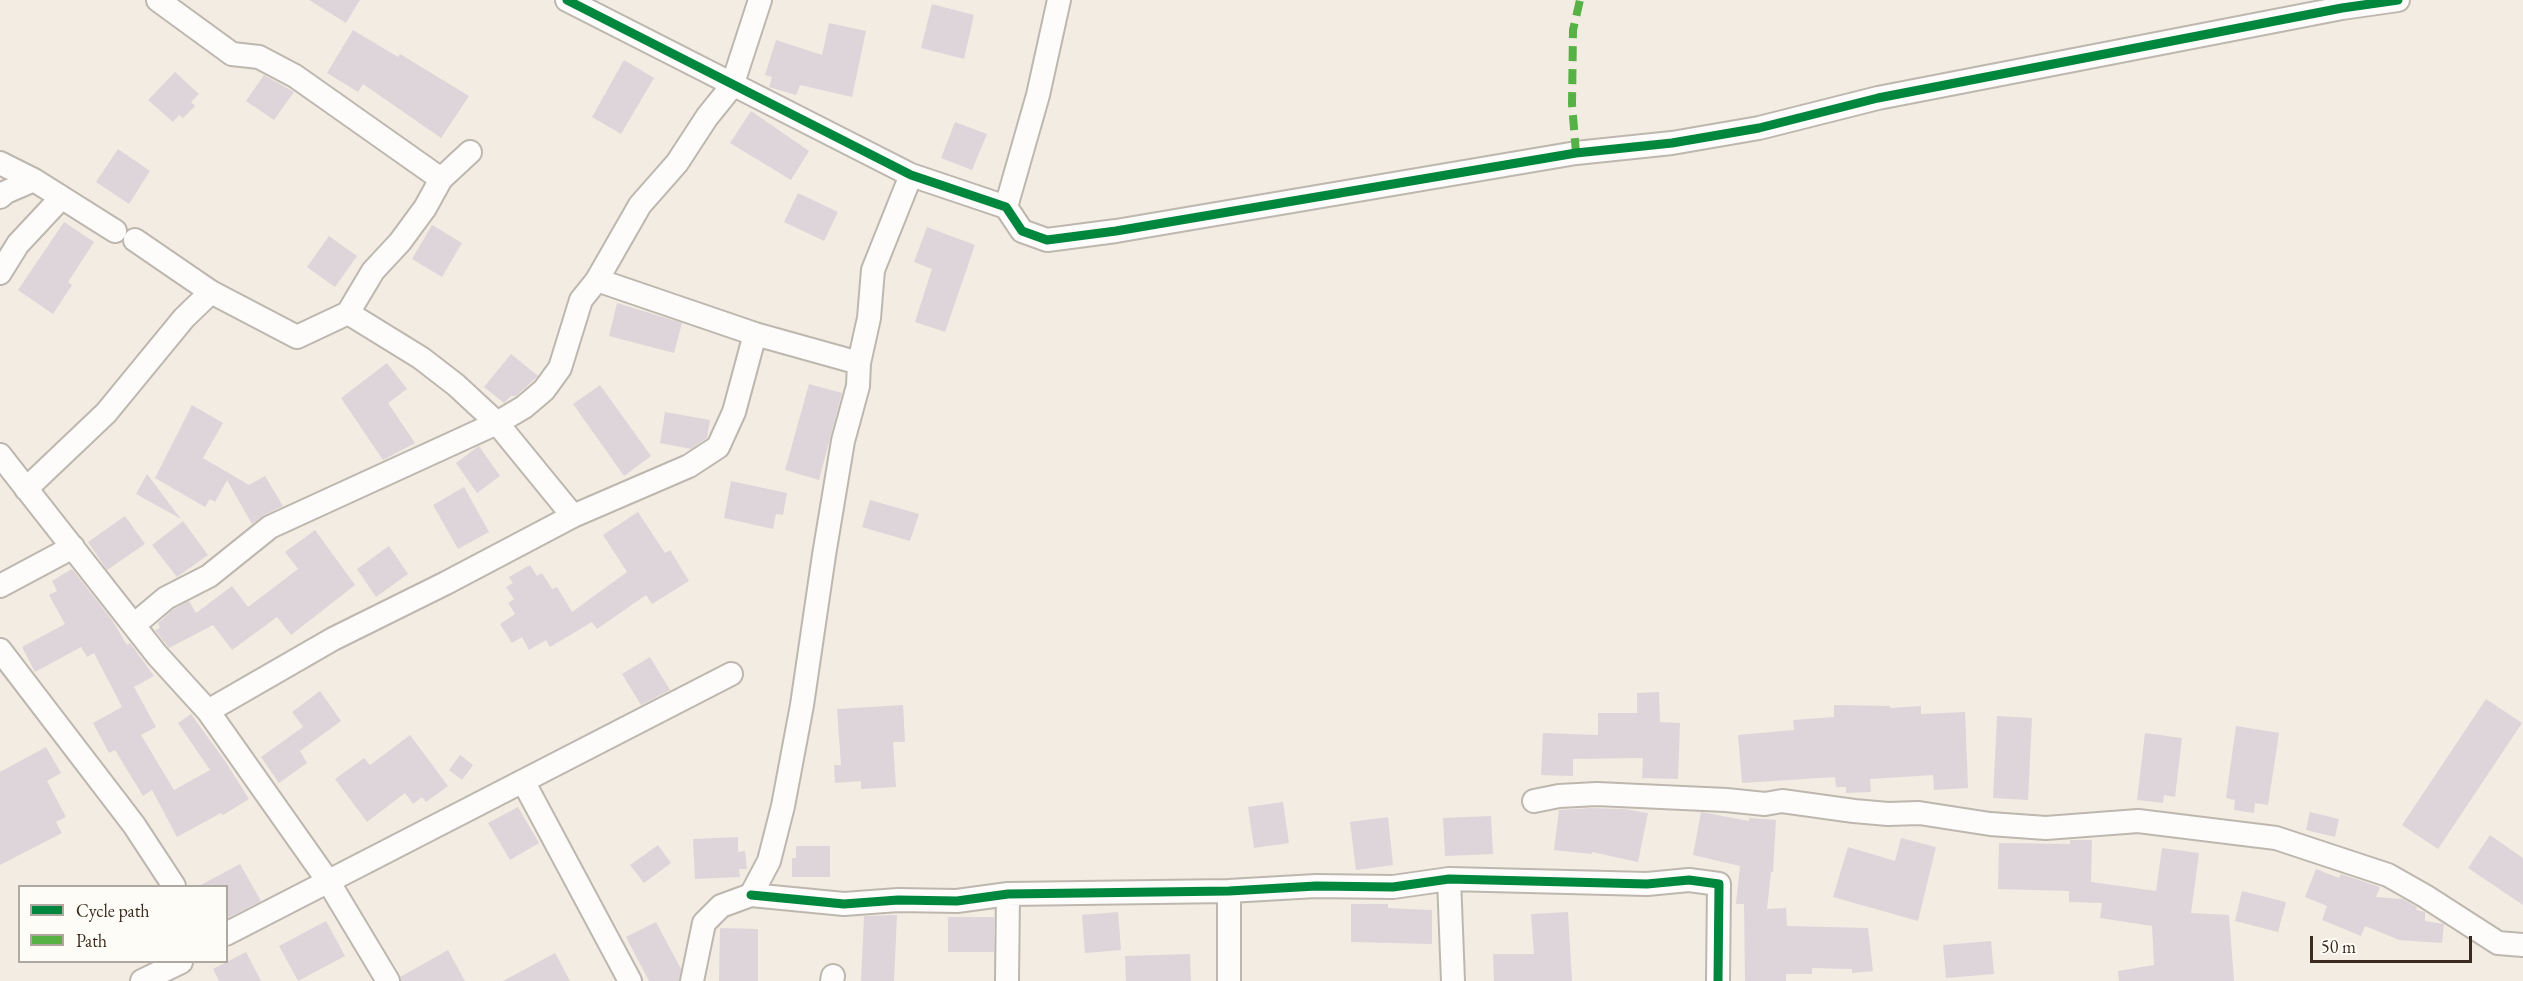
<!DOCTYPE html>
<style>
body{margin:0}
#map{position:relative;width:2523px;height:981px;overflow:hidden;background:#f2ece2;font-family:"EB Garamond",serif}
canvas{display:block}
.legend{position:absolute;left:18px;top:885px;width:210px;height:78px;box-sizing:border-box;background:#fdfcf7;border:2px solid #afa8a0;margin:0;padding:8px 10px;list-style:none;font-size:18px;color:#3b2a1e}
.legend li{display:flex;align-items:center;gap:12px;height:30px}
.legend b{width:30px;border:2px solid #afa8a0}
.scale{position:absolute;left:2310px;top:936px;width:162px;height:27px;box-sizing:border-box;border:3px solid #3b2a1e;border-top:0;padding-left:8px;font-size:18px;line-height:21px;white-space:nowrap;color:#3b2a1e;-webkit-text-stroke:4px #fdfcf7;paint-order:stroke}
</style>
<div id="map">
<canvas width="2523" height="981"></canvas>
<ul class="legend">
<li><b style="height:8px;background:#00873e"></b>Cycle path</li>
<li><b style="height:8px;background:#57b245"></b>Path</li>
</ul>
<div class="scale">50 m</div>
</div>
<script>
const c = document.querySelector('canvas').getContext('2d');
c.lineJoin = 'round';
function paint(path, color) {
  c.fillStyle = color;
  c.fill(path, 'evenodd');
}
function toPath(rows) {
  const path = new Path2D();
  for (const r of rows) {
    path.moveTo(r[0], r[1]);
    for (let i = 2; i < r.length; i += 2) path.lineTo(r[i], r[i + 1]);
  }
  return path;
}
function stroke(path, color, width, dash) {
  c.strokeStyle = color;
  c.lineWidth = width;
  c.lineCap = dash ? 'butt' : 'round';
  c.setLineDash(dash || []);
  c.stroke(path);
}
paint(toPath([
 [309,0,360,0,346,23],
 [932,4,974,15,964,59,921,48],
 [829,23,866,31,852,97,800,85,796,95,769,87,772,77,765,75,776,40,822,55],
 [353,30,398,57,400,54,469,96,441,138,363,84,358,92,327,73],
 [624,60,654,78,621,134,592,117],
 [175,72,199,94,191,102,195,106,183,118,179,115,173,122,148,100],
 [264,75,294,92,274,120,246,101],
 [751,111,809,151,791,180,730,143],
 [955,122,987,134,972,170,941,158],
 [118,149,150,171,129,204,96,182],
 [798,193,838,212,824,241,784,222],
 [64,222,94,242,68,282,72,285,53,314,18,290],
 [432,225,462,243,442,277,412,259],
 [927,227,975,245,945,332,915,322,932,269,914,262],
 [329,236,357,256,335,287,307,267],
 [617,303,682,323,674,353,609,336],
 [511,354,538,376,516,396,511,396,504,403,484,387],
 [387,363,407,389,388,403,415,443,383,460,341,398],
 [809,384,842,393,819,480,785,470],
 [600,385,651,456,624,476,573,404],
 [192,405,223,423,203,458,249,485,265,476,283,506,264,515,252,524,227,480,215,502,210,499,205,507,155,478],
 [665,412,710,420,707,438,691,449,660,443],
 [479,446,500,476,477,493,456,463],
 [147,474,181,519,136,494],
 [731,481,787,493,783,515,776,514,773,529,724,518],
 [464,487,489,532,458,549,433,505],
 [870,500,919,514,910,541,862,527],
 [638,512,665,553,670,550,689,581,652,604,646,595,597,629,592,622,550,647,546,640,529,650,522,637,512,643,500,624,515,614,508,603,514,599,506,587,513,583,509,577,530,565,537,576,542,573,552,589,557,587,572,612,627,572,603,535],
 [125,516,145,544,107,570,88,542],
 [183,521,208,555,177,577,152,545],
 [315,530,355,585,291,635,277,617,232,650,213,625,169,648,155,630,160,628,158,623,174,609,189,601,196,613,232,586,248,607,298,569,285,552],
 [389,546,408,574,376,597,357,569],
 [72,569,112,620,127,645,130,643,154,676,134,687,156,727,141,735,174,790,210,770,178,723,191,714,225,761,249,799,223,815,221,813,177,837,152,790,143,796,115,750,109,753,93,723,122,707,94,653,87,657,81,647,35,672,22,647,65,624,49,595,57,591,52,581],
 [650,657,670,690,641,705,622,674],
 [320,691,341,721,300,751,307,763,279,783,261,757,303,727,292,712],
 [1659,692,1660,722,1680,723,1678,779,1642,778,1643,758,1573,759,1573,776,1541,775,1543,733,1598,735,1598,713,1637,713,1637,693],
 [2486,699,2522,723,2438,849,2402,825],
 [903,705,905,742,893,742,896,787,861,789,861,781,835,783,834,765,841,765,837,709],
 [1834,705,1890,706,1890,708,1921,706,1921,714,1965,712,1968,788,1934,790,1933,775,1870,779,1871,792,1846,793,1846,787,1836,787,1835,777,1742,783,1738,735,1794,730,1793,720,1834,717],
 [1997,716,2032,718,2028,800,1993,798],
 [2236,726,2279,733,2268,805,2255,803,2254,813,2234,810,2235,800,2226,798],
 [2145,733,2182,738,2175,797,2164,795,2163,803,2137,800],
 [410,735,448,786,426,802,422,797,413,804,405,793,367,822,335,779,364,758,370,765],
 [46,747,61,773,47,781,66,817,56,822,62,833,0,865,0,772],
 [460,755,473,765,462,780,449,770],
 [1283,802,1289,843,1254,848,1248,807],
 [518,807,539,843,510,860,488,823],
 [1592,808,1624,809,1648,813,1638,862,1592,852,1592,854,1554,850,1559,810],
 [1701,812,1749,821,1749,818,1776,820,1773,872,1771,872,1767,909,1786,908,1787,926,1868,928,1873,971,1852,973,1852,969,1812,968,1812,974,1786,974,1786,981,1745,981,1744,904,1736,904,1740,866,1693,855],
 [2310,812,2339,819,2335,837,2306,830],
 [1491,816,1493,854,1445,856,1443,818],
 [1388,817,1393,865,1356,870,1350,822],
 [2490,835,2523,858,2523,905,2468,868],
 [738,837,738,852,745,851,747,869,739,869,740,877,695,879,693,839],
 [1901,838,1936,847,1918,921,1833,897,1848,847,1895,861],
 [2070,840,2092,840,2091,882,2156,891,2162,848,2199,853,2191,913,2229,915,2234,981,2119,981,2118,971,2154,965,2152,926,2100,918,2102,903,2069,902,2069,891,1998,889,1999,843,2070,844],
 [658,845,671,863,644,883,630,865],
 [796,846,830,846,830,877,792,877,792,858,796,858],
 [240,864,261,901,226,919,226,886,199,886],
 [2316,869,2339,878,2341,874,2380,887,2376,897,2403,899,2417,907,2416,910,2425,912,2425,921,2444,924,2442,943,2399,940,2365,926,2361,936,2322,920,2327,906,2305,897],
 [2242,891,2286,902,2278,932,2235,921],
 [1351,904,1388,904,1388,908,1432,910,1432,944,1351,942],
 [1118,912,1121,950,1085,953,1082,915],
 [1568,912,1572,981,1494,981,1493,954,1534,954,1531,914],
 [897,915,894,981,861,981,864,916],
 [948,917,994,917,994,952,948,952],
 [326,921,345,956,298,981,279,946],
 [656,922,681,969,679,981,649,981,626,937],
 [720,928,758,929,758,981,719,981],
 [1991,941,1994,974,1946,978,1943,945],
 [448,950,465,981,401,981,400,977],
 [246,952,261,981,219,981,213,969],
 [555,953,570,981,503,981],
 [1190,954,1191,981,1126,981,1125,956]
]), '#ded5da');
const minor = toPath([
 [158,0,232,54,259,57,295,76,441,179],
 [567,0,911,175,1006,207,1022,231,1047,240,1116,231,1576,153,1672,143,1759,128,1878,98,2342,8,2398,0],
 [0,163,34,180,115,231],
 [0,197,6,192,34,180],
 [1006,207,1038,95,1059,0],
 [135,240,211,292,297,337,348,313,421,358,456,385,497,423,573,516],
 [0,273,18,244,61,198],
 [597,280,755,334,859,363],
 [348,313,373,271,400,242,425,208,441,179,470,152],
 [0,455,157,655,208,711,328,881,388,981],
 [26,489,106,413,184,318,211,292],
 [0,586,73,547],
 [134,625,166,598,209,576,270,527,497,423,524,407,544,390,560,368,581,300,597,280,640,205,677,163,707,117,732,86,760,0],
 [0,650,134,825,174,886],
 [208,711,333,639,446,583,573,516,689,466,718,447,734,412,755,334],
 [523,781,630,981],
 [1534,801,1559,796,1597,794,1726,800,1765,804,1782,801,1854,811,1888,814,1919,813,1990,824,2046,828,2138,821,2276,838,2388,875,2425,896,2498,943,2523,945],
 [1449,879,1453,981],
 [1229,891,1229,981],
 [751,895,844,904,898,900,957,901,1008,894,1229,891,1316,886,1393,887,1449,879,1647,884,1689,880,1719,884,1718,981],
 [226,934,731,674],
 [142,981,181,962],
 [692,981,704,923,721,906,751,895,769,861,783,806,802,705,824,555,843,441,858,386,859,363,869,318,873,270,911,175],
 [832,981,833,976],
 [1007,981,1008,894]
]);
stroke(minor, '#bdb7af', 26);
stroke(minor, '#fdfcfb', 22);
stroke(toPath([
 [1576,153,1572,104,1573,30,1580,0]
]), '#57b245', 8, [15, 8]);
stroke(toPath([
 [567,0,911,175,1006,207,1022,231,1047,240,1116,231,1576,153,1672,143,1759,128,1878,98,2342,8,2398,0],
 [751,895,844,904,898,900,957,901,1008,894,1229,891,1316,886,1393,887,1449,879,1647,884,1689,880,1719,884,1718,981]
]), '#00873e', 9);
</script>
